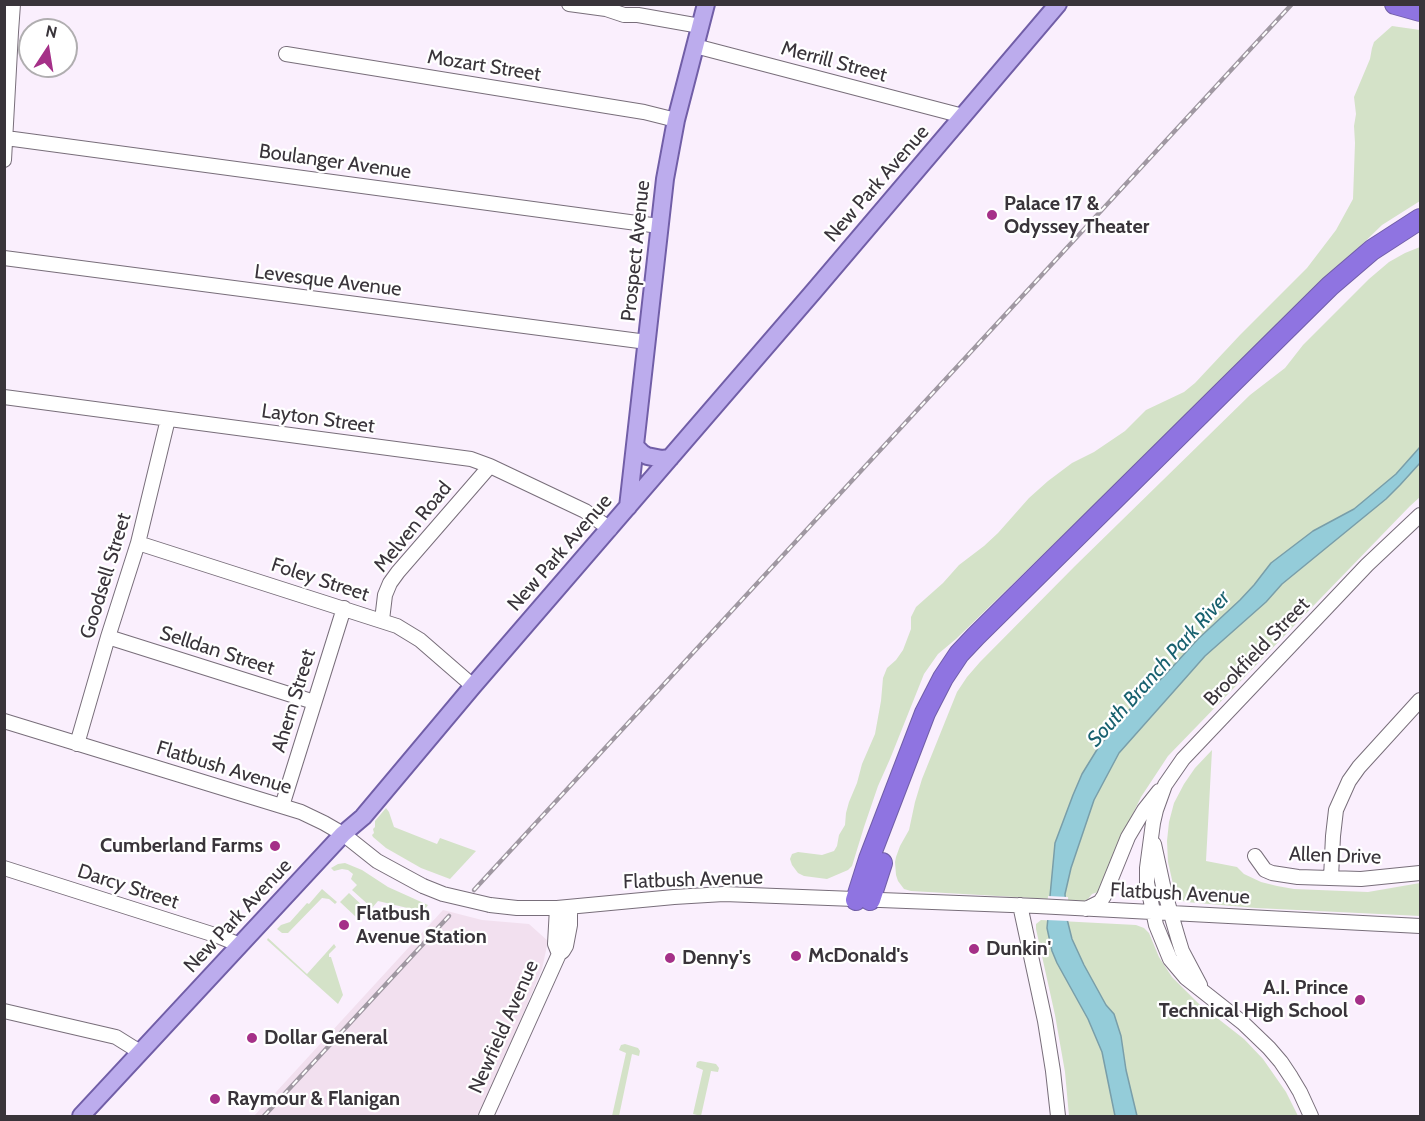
<!DOCTYPE html>
<style>
body{margin:0}
#map{position:relative;width:1425px;height:1121px;overflow:hidden;background:#faeffd;font-family:Cabin,sans-serif}
canvas{display:block}
.frame{position:absolute;inset:0;border:6px solid #39343a;pointer-events:none}
.north{position:absolute;left:18px;top:18px;width:60px;height:60px;box-sizing:border-box;background:#fff;border:2px solid #b0aeb0;border-radius:50%;rotate:12deg;font-size:16px;font-weight:700;line-height:24px;text-align:center;color:#39343a}
.north::after{content:'';display:block;margin:auto;width:21px;height:27px;background:#a53088;clip-path:polygon(50% 0,100% 100%,50% 72%,0 100%)}
</style>
<div id="map">
<canvas width="1425" height="1121"></canvas>
<div class="frame"></div>
<div class="north">N</div>
</div>
<script>
const c = document.querySelector('canvas').getContext('2d');
c.lineJoin = 'round';
function paint(path, color) {
  c.fillStyle = color;
  c.fill(path, 'evenodd');
}
function toPath(rows) {
  const path = new Path2D();
  for (const r of rows) {
    path.moveTo(r[0], r[1]);
    for (let i = 2; i < r.length; i += 2) path.lineTo(r[i], r[i + 1]);
  }
  return path;
}
function stroke(path, color, width, dash) {
  c.strokeStyle = color;
  c.lineWidth = width;
  c.lineCap = dash ? 'butt' : 'round';
  c.setLineDash(dash || []);
  c.stroke(path);
}
function write(font, color, halo, rows, align = 'center') {
  c.font = font + ' Cabin,sans-serif';
  c.lineWidth = 4.5;
  c.setLineDash([]);
  c.textBaseline = 'middle';
  c.strokeStyle = halo;
  c.fillStyle = color;
  for (const [text, x, y, turn = 0] of rows) {
    c.save();
    c.translate(x, y);
    c.rotate((+turn || 0) * Math.PI / 180);
    c.textAlign = isNaN(turn) ? turn : align;
    if (halo) c.strokeText(text, 0, 0);
    c.fillText(text, 0, 0);
    c.restore();
  }
}
paint(toPath([
 [443,910,482,920,529,924,548,941,542,969,480,1116,254,1116]
]), '#f2e0ef');
paint(toPath([
 [1392,26,1420,30,1420,201,1382,225,956,639,938,654,924,674,890,759,878,786,864,827,852,866,848,870,827,879,804,876,798,873,792,865,790,859,792,854,798,852,822,855,834,851,837,846,839,835,845,825,846,813,849,802,857,783,862,764,875,734,881,701,883,678,887,668,896,660,903,650,911,629,911,617,916,607,943,583,959,565,984,546,998,533,1029,498,1048,481,1072,463,1094,452,1125,431,1146,410,1184,392,1195,383,1240,335,1307,268,1336,230,1353,199,1355,143,1354,126,1356,114,1354,97,1370,59,1372,48,1374,42],
 [1420,247,1420,497,1410,506,1168,756,1141,797,1122,836,1104,882,1098,892,1092,894,1088,899,1084,901,911,891,904,889,898,881,896,875,895,862,896,857,900,846,909,830,915,802,922,779,957,692,967,677,980,662,1075,566,1250,395,1285,368,1303,345,1369,279,1389,262,1405,253],
 [1212,750,1206,861,1237,867,1244,874,1261,882,1277,886,1294,889,1368,892,1420,883,1420,916,1256,908,1186,902,1180,900,1175,893,1168,862,1167,841,1169,822,1174,803,1184,784,1195,768],
 [386,808,389,812,394,827,437,844,440,838,476,851,450,879,421,868,386,848,373,837,372,835,374,833,373,829,375,827,375,821],
 [345,863,362,870,388,887,428,905,425,909,416,910,378,901,372,908,352,890,357,885,351,879,353,874,348,870,342,869,334,871,331,868,338,864],
 [322,889,337,902,335,904,329,899,322,898,288,933,282,933,277,929,281,925,290,922,307,903,309,904],
 [349,893,365,908,356,917,340,902],
 [1041,920,1136,925,1144,928,1149,933,1159,957,1172,977,1198,1003,1244,1039,1263,1059,1286,1092,1298,1116,1069,1116,1065,1072,1055,1015,1036,929,1036,924],
 [268,938,307,974,334,944,336,947,329,954,329,957,331,957,343,995,338,1004,267,940],
 [625,1044,638,1048,640,1051,639,1056,632,1054,619,1116,612,1116,626,1053,619,1050,621,1045],
 [700,1061,716,1064,719,1068,718,1072,711,1071,701,1116,693,1114,703,1070,696,1067,697,1062]
]), '#d4e2c8');
const water = toPath([
 [1420,447,1420,463,1400,485,1386,499,1282,584,1266,602,1205,656,1190,673,1119,753,1094,800,1071,868,1065,894,1067,919,1072,939,1084,965,1106,1005,1114,1014,1121,1036,1126,1070,1137,1116,1115,1116,1102,1052,1088,1019,1057,963,1052,951,1047,928,1055,843,1073,795,1082,774,1098,748,1125,714,1165,675,1198,639,1240,600,1254,585,1271,563,1313,531,1354,509,1396,474,1420,447]
]);
paint(water, '#94ccd9');
stroke(water, '#799ea9', 1.5);
paint(toPath([
 [1048,896,1068,897,1069,921,1046,920]
]), '#faeffd');
const minor = toPath([
 [569,4,606,9,624,15,638,15,700,26],
 [695,46,963,116],
 [286,54,644,112,676,120],
 [6,138,659,226],
 [4,160,11,32,13,4],
 [4,258,647,342],
 [4,397,471,459,490,466,585,511,610,529],
 [138,543,397,626,420,640,473,686],
 [382,620,385,595,390,583,398,572,490,466],
 [108,637,314,702],
 [4,721,301,812,324,823,343,834,377,861,423,886],
 [77,744,108,637,138,543,168,419],
 [282,806,344,608],
 [1154,844,1164,890,1178,938,1182,951,1200,985],
 [1255,856,1265,870,1272,873,1298,877,1361,879,1420,873],
 [4,868,218,936,240,945],
 [1331,878,1333,836,1336,810,1349,781,1359,767,1420,700],
 [490,905,517,908,557,908,674,897,724,894,1037,906,1420,926],
 [1020,905,1045,1021,1053,1071,1058,1116],
 [557,908,555,944,559,954],
 [1086,909,1100,902,1104,896,1128,837,1144,810,1159,791],
 [4,1011,116,1037,140,1052],
 [486,1116,559,954,563,951,566,946,570,925,570,907],
 [1311,1116,1300,1092,1291,1077,1281,1062,1269,1048,1243,1023,1186,978,1170,959,1156,925,1147,883,1147,868,1153,823,1156,810,1165,785,1183,759,1367,565,1420,515]
]);
const major = toPath([
 [635,446,642,453,647,456,662,459,670,458],
 [628,507,665,179,676,120,706,4],
 [81,1116,343,834,363,817,473,686,814,291,1058,4]
]);
const highway = toPath([
 [1395,4,1420,11],
 [856,900,869,859,925,713,943,678,959,654,976,636,1330,286,1372,250,1420,219],
 [870,900,882,863]
]);
stroke(minor, '#786e7a', 16);
stroke(major, '#715ea7', 20);
stroke(highway, '#715ea7', 22);
stroke(minor, '#fff', 14);
stroke(major, '#bcaced', 16);
stroke(highway, '#8f74e1', 20);
const rail = toPath([
 [474,890,1292,4],
 [264,1116,449,916]
]);
stroke(rail, '#a098a2', 4.5);
stroke(rail, '#fff', 2, [7]);
const minorBridge = toPath([
 [423,886,443,894,490,905]
]);
stroke(minorBridge, '#786e7a', 16, []);
stroke(minorBridge, '#fff', 14);
for (const [x, y, r, color] of [
 [992,215,6,"#a53088"],
 [275,846,6,"#a53088"],
 [344,925,6,"#a53088"],
 [974,949,6,"#a53088"],
 [796,956,6,"#a53088"],
 [670,958,6,"#a53088"],
 [1360,1000,6,"#a53088"],
 [252,1038,6,"#a53088"],
 [215,1099,6,"#a53088"]
]) {
  const dot = new Path2D();
  dot.arc(x, y, r, 0, 2 * Math.PI);
  c.fillStyle = color;
  c.fill(dot);
  stroke(dot, '#fff', 2);
}
write('20px', '#39343a', '#fff', [
 ["Merrill Street",834,62,15],
 ["Mozart Street",484,66,9],
 ["Boulanger Avenue",335,162,8],
 ["New Park Avenue",877,184,-49],
 ["Prospect Avenue",636,251,-84],
 ["Levesque Avenue",328,281,7],
 ["Layton Street",318,419,8],
 ["Melven Road",413,527,-51],
 ["New Park Avenue",560,553,-49],
 ["Goodsell Street",106,576,-73],
 ["Foley Street",320,580,18],
 ["Selldan Street",217,651,18],
 ["Brookfield Street",1257,652,-46],
 ["Ahern Street",294,701,-73],
 ["Flatbush Avenue",224,768,17],
 ["Allen Drive",1335,856,2],
 ["Flatbush Avenue",693,880,-2],
 ["Darcy Street",128,887,18],
 ["Flatbush Avenue",1180,894,3],
 ["New Park Avenue",238,916,-47],
 ["Newfield Avenue",504,1027,-66]
]);
write('bold 20px', '#39343a', '#fff', [
 ["Palace 17 &",1004,204],
 ["Odyssey Theater",1004,227],
 ["Cumberland Farms",263,846,"right"],
 ["Flatbush",356,914],
 ["Avenue Station",356,937],
 ["Dunkin'",986,949],
 ["McDonald's",808,956],
 ["Denny's",682,958],
 ["A.I. Prince",1348,988,"right"],
 ["Technical High School",1348,1011,"right"],
 ["Dollar General",264,1038],
 ["Raymour & Flanigan",227,1099]
], 'left');
write('italic 21px', '#18616f', '#fff', [
 ["South Branch Park River",1159,669,-48]
]);
</script>
